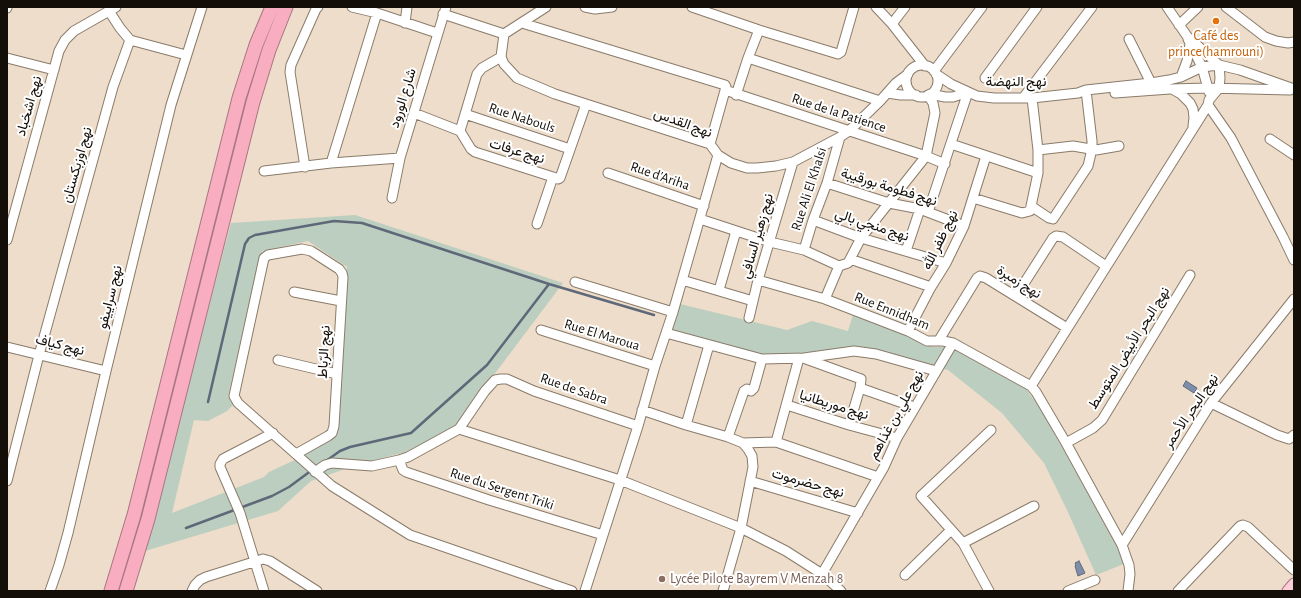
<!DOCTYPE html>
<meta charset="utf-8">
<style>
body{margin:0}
#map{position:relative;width:1301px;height:598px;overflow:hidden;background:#edddca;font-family:"Alegreya Sans",sans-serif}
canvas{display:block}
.frame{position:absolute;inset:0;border:8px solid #140e08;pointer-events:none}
</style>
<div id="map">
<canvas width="1301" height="598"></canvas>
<div class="frame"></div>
</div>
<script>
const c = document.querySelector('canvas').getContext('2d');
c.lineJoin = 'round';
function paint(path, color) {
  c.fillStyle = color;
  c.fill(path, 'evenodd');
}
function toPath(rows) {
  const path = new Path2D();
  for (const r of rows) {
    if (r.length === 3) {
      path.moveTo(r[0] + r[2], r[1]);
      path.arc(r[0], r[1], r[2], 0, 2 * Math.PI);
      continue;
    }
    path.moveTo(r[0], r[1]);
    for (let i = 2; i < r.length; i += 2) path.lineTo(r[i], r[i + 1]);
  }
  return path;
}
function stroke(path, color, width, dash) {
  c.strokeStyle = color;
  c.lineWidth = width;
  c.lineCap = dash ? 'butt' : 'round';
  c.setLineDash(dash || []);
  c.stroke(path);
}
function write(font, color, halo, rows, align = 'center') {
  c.font = font + ' "Alegreya Sans",Vazirmatn,sans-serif';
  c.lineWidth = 4;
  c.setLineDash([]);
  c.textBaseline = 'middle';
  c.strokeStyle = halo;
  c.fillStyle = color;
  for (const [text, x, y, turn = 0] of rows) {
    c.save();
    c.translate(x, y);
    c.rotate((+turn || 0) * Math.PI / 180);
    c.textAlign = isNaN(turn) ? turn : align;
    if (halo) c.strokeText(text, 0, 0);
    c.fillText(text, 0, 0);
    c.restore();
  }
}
paint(toPath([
 [355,215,563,283,454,428,405,452,356,465,311,481,278,511,145,551,231,223],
 [308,241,347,267,337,435,297,459,269,472,264,477,172,513,194,420,208,421,227,411,233,405,228,396,262,251],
 [680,304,787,330,812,321,848,331,853,315,907,333,933,347,950,347,1023,385,1040,408,1118,548,1124,564,1096,575,1067,510,1044,463,1002,413,948,370,855,347,799,354,756,354,672,331]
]), '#bccebf');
const water = toPath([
 [1186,381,1197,388,1194,393,1183,386,1186,381],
 [1079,561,1085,573,1078,576,1075,566,1076,565,1075,563,1079,561]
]);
paint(water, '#7e8eaa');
stroke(water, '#5e6879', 1);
stroke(toPath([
 [208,402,245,244,249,238,255,235,334,221,362,223,549,284,654,315],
 [326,461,340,451,350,447,411,433,487,365,549,284],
 [186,528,272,496,289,487,312,470]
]), '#5e6879', 2.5);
const minor = toPath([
 [352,7,377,13,437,33],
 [585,7,595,9,612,7],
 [692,7,759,30,838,54,841,52,854,7],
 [876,7,892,24,925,66],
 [1226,7,1265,37,1276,41,1288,43,1294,42],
 [7,8,7,7],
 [109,11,120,28,130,40],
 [443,14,504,34,546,7],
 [405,23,407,7],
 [522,23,725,85,726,87,710,144],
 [892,24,905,7],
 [1179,25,1198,7],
 [504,34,501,57,504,64,517,78,555,94,710,144,718,155,731,163,747,168,757,168,776,166,793,162,840,137,849,131,880,101,896,83,908,74],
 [1129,39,1151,83],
 [1188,39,1202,67,1209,92],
 [130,40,186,55],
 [7,58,54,70],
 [748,58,880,101],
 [922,81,16],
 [934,71,982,7],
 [936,74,951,84,977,96,994,98,1032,98,1078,93,1086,90,1151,83,1169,80,1181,77,1202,67,1219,65,1240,70,1294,89],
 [1181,77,1187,61,1190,44],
 [985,78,1037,7],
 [1172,89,1181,94,1190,103,1193,109,1194,118,1193,126],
 [725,90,926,156,945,164],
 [887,93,901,95,916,95],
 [1115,93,1170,89,1208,88,1290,90],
 [930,94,945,97,953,97,968,92],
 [736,95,748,58,759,30],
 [1023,98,1092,7],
 [1208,105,1231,138,1283,237,1294,260],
 [414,113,460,131],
 [465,114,570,149],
 [460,131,471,149,475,152,553,177],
 [460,131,477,74,482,68,501,57],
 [1270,139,1294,155],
 [951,144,1038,173],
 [1038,150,1073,146,1096,150,1119,146],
 [331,163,377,13],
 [305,167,290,72,291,65,316,9,318,7],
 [264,171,331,163,400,158],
 [608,173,704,206],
 [827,183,889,203,920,209,964,226],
 [392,198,400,158,446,7],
 [973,198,1022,213,1030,211,1038,173,1038,150,1032,98],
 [1031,206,1049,218,1053,219,1088,166,1092,149,1092,141,1086,90],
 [928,212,968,92],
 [700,219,770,242,804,250,839,266],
 [813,220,861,238,946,263],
 [537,224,553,177,558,179,560,178,586,104],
 [7,240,59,51,65,40,74,31,116,7],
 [804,250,813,220,827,183,840,137],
 [906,251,920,209],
 [850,259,931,287],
 [682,280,753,301],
 [758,280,825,299,908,331,927,341,943,341,953,343,1031,386,1036,392,1066,443,1122,545,1129,565,1130,574,1128,591],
 [575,282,673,312],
 [719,290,736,231],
 [294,292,341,301],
 [1016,296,1053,238,1056,236,1063,237,1106,266],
 [825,299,839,266,848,263,861,238,926,156,935,113,933,103,928,95],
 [749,318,758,280,793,162],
 [541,330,655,366],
 [908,331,931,287,946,263,964,226,986,156],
 [666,333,762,359,804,358,854,351,876,354,936,371],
 [939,340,977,278,980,276,986,278,1067,328],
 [7,347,106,371],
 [806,359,861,379,860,388,849,425],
 [278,360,337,374],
 [1031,386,1208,105,1209,100,1219,88,1220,78,1219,65,1187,36,1167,7],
 [860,388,914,407],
 [1211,403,1277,435,1289,439,1294,435],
 [787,405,849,425,897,438],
 [642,410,686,425,728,437,743,443,748,449,752,456,753,467,741,528,723,591],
 [686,425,709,345],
 [459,429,620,480,741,528,786,551,822,574,841,591],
 [728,437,744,391,747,389,751,391,754,388,762,359],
 [776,442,799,358],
 [743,443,776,442,878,477],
 [1066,443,1093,428,1102,420,1190,275],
 [296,454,328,436,332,433,334,426,343,277,342,273,339,269,311,251,302,249,268,255,264,258,234,396,238,403,332,486,410,535,572,591],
 [399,460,403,470,406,472,489,500,603,535],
 [315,472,325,465,332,463,372,466,399,460,408,457,459,429,485,391,495,380,501,379,507,379,534,391,638,426],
 [7,481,39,355,113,87,130,40],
 [750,481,858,513],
 [963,543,1034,506],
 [1122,545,1211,403,1294,299],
 [822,574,884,467,897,438,953,343],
 [905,575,951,530],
 [50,591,59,565,68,533,106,371,171,105,202,7],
 [192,591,195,585,200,580,206,577,263,559,270,561,317,591],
 [264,591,240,513,220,467,220,464,223,459,273,433],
 [585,591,638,426,655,366,673,312,718,155],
 [989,591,963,543,921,496,991,430],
 [1068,591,1095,580],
 [1178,591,1240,526,1243,525,1248,527,1294,570]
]);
const major = toPath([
 [1288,591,1294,584]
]);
const highway = toPath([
 [111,591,134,515,239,98,256,45,272,7],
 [126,591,148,519,253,102,269,50,286,7]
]);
stroke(minor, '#8a7b6a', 11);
stroke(major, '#a87680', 13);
stroke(highway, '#a87680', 15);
stroke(minor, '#fff', 9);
stroke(major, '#fbced9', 11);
stroke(highway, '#f8aec0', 13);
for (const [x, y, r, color] of [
 [1216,21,4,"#e8710a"],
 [662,579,4,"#8d6e63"]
]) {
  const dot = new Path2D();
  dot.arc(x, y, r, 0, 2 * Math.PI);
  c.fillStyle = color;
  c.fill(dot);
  stroke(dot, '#fff', 1.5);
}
write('14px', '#c56008', '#fff', [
 ["Café des",1216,36],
 ["prince(hamrouni)",1216,52]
]);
write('14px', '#140e08', '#fff', [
 ["نهج النهضة",1016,82],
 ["شارع الورود",403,98,-73],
 ["نهج اشخباد",29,106,-74],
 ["Rue de la Patience",839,113,18],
 ["Rue Nabouls",522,118,18],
 ["نهج القدس",683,123,20],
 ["نهج عرفات",517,151,17],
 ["نهج اوزبكستان",77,165,-74],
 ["Rue d'Ariha",660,176,19],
 ["نهج فطومة بورقيبة",889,187,17],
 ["Rue Ali El Khalsi",809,189,-72],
 ["نهج منجي بالي",872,225,18],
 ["نهج زهير السافي",757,236,-74],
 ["نهج ظفر الله",940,240,-64],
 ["نهج زمبرة",1019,282,32],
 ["نهج سراييفو",110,297,-76],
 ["Rue Ennidham",892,311,22],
 ["Rue El Maroua",602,335,17],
 ["نهج كياف",60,345,14],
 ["نهج البحر الأبيض المتوسط",1129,348,-58],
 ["نهج الرّباط",324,352,-87],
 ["Rue de Sabra",574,389,19],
 ["نهج موريطانيا",834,405,17],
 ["نهج البحر الأحمر",1191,411,-56],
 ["نهج علي بن غذاهم",896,415,-61],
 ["نهج حضرموت",808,483,16],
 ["Rue du Sergent Triki",502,489,18]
]);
write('14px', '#785e54', '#fff', [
 ["Lycée Pilote Bayrem V Menzah 8",670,579]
], 'left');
</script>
